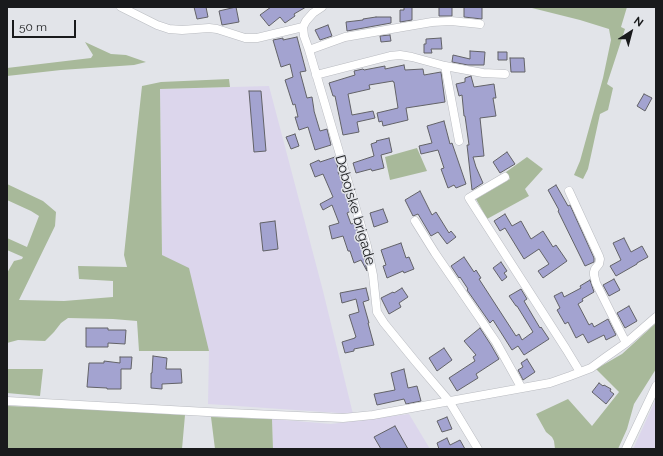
<!DOCTYPE html>
<style>
body{margin:0}
#map{position:relative;width:663px;height:456px;overflow:hidden;background:#e2e4e9;font-family:Raleway,sans-serif}
canvas{display:block}
.frame{position:absolute;inset:0;border:8px solid #191a1c;pointer-events:none}
.north{position:absolute;left:611px;top:12px;width:40px;height:40px;-webkit-text-stroke:3px #e2e4e9;paint-order:stroke;rotate:36deg;font-size:11px;font-weight:700;line-height:16px;text-align:center;color:#191a1c}
.north::after{content:'';display:block;margin:auto;width:14px;height:18px;background:#191a1c;clip-path:polygon(50% 0,100% 100%,50% 72%,0 100%)}
.scale{position:absolute;left:12px;top:20px;width:64px;height:18px;box-sizing:border-box;border:2px solid #191a1c;border-top:0;padding-left:5px;font-size:12px;line-height:14px;white-space:nowrap;color:#191a1c;-webkit-text-stroke:3px #e2e4e9;paint-order:stroke}
</style>
<div id="map">
<canvas width="663" height="456"></canvas>
<div class="frame"></div>
<div class="north">N</div>
<div class="scale">50 m</div>
</div>
<script>
const c = document.querySelector('canvas').getContext('2d');
c.lineJoin = 'round';
function paint(path, color) {
  c.fillStyle = color;
  c.fill(path, 'evenodd');
}
function toPath(rows) {
  const path = new Path2D();
  for (const r of rows) {
    path.moveTo(r[0], r[1]);
    for (let i = 2; i < r.length; i += 2) path.lineTo(r[i], r[i + 1]);
  }
  return path;
}
function stroke(path, color, width, dash) {
  c.strokeStyle = color;
  c.lineWidth = width;
  c.lineCap = dash ? 'butt' : 'round';
  c.setLineDash(dash || []);
  c.stroke(path);
}
function write(font, color, halo, rows, align = 'center') {
  c.font = font + ' Raleway,sans-serif';
  c.lineWidth = 3;
  c.setLineDash([]);
  c.textBaseline = 'middle';
  c.strokeStyle = halo;
  c.fillStyle = color;
  for (const [text, x, y, turn = 0] of rows) {
    c.save();
    c.translate(x, y);
    c.rotate((+turn || 0) * Math.PI / 180);
    c.textAlign = isNaN(turn) ? turn : align;
    if (halo) c.strokeText(text, 0, 0);
    c.fillText(text, 0, 0);
    c.restore();
  }
}
paint(toPath([
 [269,86,323,291,353,414,208,404,209,351,162,255,160,89],
 [656,398,656,449,633,449,655,401],
 [409,414,430,449,273,449,272,419,331,424]
]), '#dcd6ec');
paint(toPath([
 [528,7,627,7,621,27,625,29,607,84,613,88,608,110,600,114,588,169,583,179,574,175,580,161,603,78,611,40,609,29,580,20],
 [85,42,111,54,126,55,146,62,134,65,61,70,7,76,7,68,91,58,93,55],
 [229,79,230,87,160,89,162,255,189,268,209,351,139,351,137,321,113,319,68,318,61,323,54,332,45,341,18,340,7,343,7,293,8,291,7,288,7,273,14,261,22,259,23,257,7,250,7,238,27,247,39,216,31,211,7,200,7,184,43,201,56,212,55,226,19,300,64,301,113,297,113,281,79,279,78,266,127,267,124,255,136,141,142,86,161,82],
 [417,148,427,171,390,180,385,157],
 [527,157,543,169,525,189,529,196,487,219,476,199,510,179,506,172],
 [656,323,656,369,634,404,627,429,618,449,555,449,554,441,552,437,546,432,536,414,568,399,592,426,619,392,596,369,622,354],
 [7,369,43,369,40,396,7,393],
 [7,406,90,409,185,415,182,449,7,449],
 [211,417,272,419,273,449,215,449]
]), '#a8b99a');
const building = toPath([
 [194,7,206,7,208,17,197,19,194,7],
 [236,7,239,22,222,25,219,11,236,7],
 [271,7,306,7,294,14,295,16,285,23,280,17,269,26,260,15,271,7],
 [404,7,412,7,412,20,400,22,400,10,404,10,404,7],
 [439,7,452,7,452,16,439,16,439,7],
 [464,7,482,7,482,19,464,17,464,7],
 [376,17,391,17,391,23,347,31,346,22,363,20,363,19,376,17],
 [328,25,332,36,320,40,315,30,328,25],
 [390,35,391,41,381,42,380,36,390,35],
 [297,37,306,71,300,72,307,98,312,97,314,110,314,111,320,131,327,129,331,145,315,150,308,127,299,130,295,117,298,117,295,104,293,105,285,80,293,77,290,64,281,67,273,40,283,38,283,40,297,37],
 [441,38,442,49,431,49,432,53,424,53,424,44,426,44,426,39,441,38],
 [470,51,485,52,484,65,468,65,452,62,453,55,470,59,470,51],
 [498,52,507,52,507,60,498,60,498,52],
 [510,58,524,58,525,72,511,72,510,58],
 [404,65,405,70,423,69,424,75,441,72,445,102,406,108,408,120,383,126,382,121,379,122,377,113,398,108,394,82,393,82,393,81,369,85,370,89,348,94,352,115,373,111,375,118,357,122,359,132,343,135,335,96,333,96,329,83,355,75,354,71,363,69,364,70,385,66,385,69,404,65],
 [471,76,474,87,494,84,496,98,493,98,496,116,480,118,484,156,473,157,476,167,483,183,472,190,467,145,469,145,465,116,464,116,462,95,459,96,456,84,465,82,465,78,471,76],
 [249,91,261,91,266,151,254,152,249,91],
 [644,94,652,98,645,111,637,106,644,94],
 [444,121,450,144,452,143,466,184,456,188,454,185,448,188,441,169,444,168,438,150,421,154,419,146,432,143,427,126,444,121],
 [295,134,299,146,291,149,286,137,295,134],
 [389,138,392,152,381,155,384,168,372,171,371,169,356,173,353,163,374,156,371,144,377,142,376,141,389,138],
 [507,152,515,164,500,173,493,162,507,152],
 [335,157,339,172,338,172,342,181,351,211,347,213,351,224,355,223,362,247,367,271,361,260,354,263,350,251,348,251,343,236,332,239,329,226,339,223,332,205,323,210,320,204,333,197,323,174,315,177,310,164,319,160,320,162,335,157],
 [556,185,568,206,570,205,594,258,594,262,585,266,558,211,559,210,548,190,556,185],
 [420,191,432,215,436,212,449,233,451,231,456,237,447,244,438,232,431,236,418,214,413,216,405,200,420,191],
 [383,209,388,222,374,227,370,213,383,209],
 [505,214,512,226,521,221,531,239,543,231,553,247,556,245,567,261,543,278,538,271,549,264,539,249,524,259,505,228,500,231,494,221,505,214],
 [275,221,278,249,263,251,260,223,275,221],
 [624,238,631,252,642,246,648,257,637,263,637,264,616,276,610,266,621,260,613,243,624,238],
 [401,243,406,258,409,257,414,269,404,273,403,271,387,278,383,266,386,265,381,250,401,243],
 [464,257,474,272,476,270,481,278,479,279,516,336,519,334,522,340,533,332,517,306,516,306,509,296,521,289,527,299,524,301,540,328,541,327,549,339,524,355,518,346,512,350,493,320,490,323,467,290,468,289,460,277,459,278,451,266,464,257],
 [501,262,507,271,504,273,507,277,502,281,493,268,501,262],
 [614,279,620,290,609,296,603,285,614,279],
 [590,280,594,292,582,299,583,301,578,304,589,325,592,323,594,327,608,319,616,335,606,340,604,335,588,343,583,334,576,338,568,322,565,324,557,310,560,308,554,296,562,292,564,297,581,288,580,286,590,280],
 [366,288,369,300,363,302,369,323,368,323,374,345,354,349,354,351,345,353,342,342,355,338,355,337,356,337,349,315,359,312,356,299,342,303,340,293,366,288],
 [402,288,408,297,399,303,401,307,389,314,381,298,393,292,394,293,402,288],
 [629,306,637,321,625,328,617,313,629,306],
 [86,328,108,328,108,330,126,330,125,344,108,343,108,347,86,347,86,328],
 [480,328,491,345,499,359,476,374,478,378,457,391,449,378,475,361,473,357,476,355,464,341,480,328],
 [444,348,452,360,437,371,429,358,444,348],
 [153,356,167,358,166,369,181,369,182,383,162,384,162,389,151,388,151,373,152,373,153,356],
 [120,357,132,357,131,369,121,369,121,389,107,389,107,388,87,387,89,363,104,363,104,361,120,363,120,357],
 [527,359,535,372,523,380,518,370,523,367,521,363,527,359],
 [404,369,408,388,417,386,421,401,406,404,404,399,377,405,374,394,395,390,391,373,404,369],
 [599,383,603,386,604,385,611,389,610,391,614,394,606,404,592,392,599,383],
 [447,417,452,429,442,432,437,421,447,417],
 [395,426,408,449,381,449,374,437,395,426],
 [447,438,450,445,460,440,465,449,439,449,437,443,447,438]
]);
paint(building, '#a3a3d0');
stroke(building, '#626267', 1);
const street = toPath([
 [121,7,157,25,169,29,182,30,209,28,217,29,245,38,257,38,303,27],
 [322,7,313,13,306,21,303,27,304,36,309,50,367,246,373,275,376,303,377,312,384,323,415,361,449,401,478,449],
 [309,50,345,37,432,22,451,21,480,24],
 [445,66,459,141],
 [316,75,390,56,400,55,412,57,445,66,483,73,505,74],
 [505,177,469,198,566,349,580,372],
 [569,191,599,256,600,259,599,264,595,269,594,272,594,275,596,283,626,343],
 [415,221,435,253,496,342,521,387],
 [7,401,207,412,343,418,373,415,550,383,570,376,591,368,606,357,626,343,656,317],
 [626,449,656,386]
]);
stroke(street, '#b9bbc0', 9);
stroke(street, '#fff', 8);
write('14px', '#191a1c', '#e2e4e9', [
 ["Dobojske brigade",355,210,74]
]);
</script>
